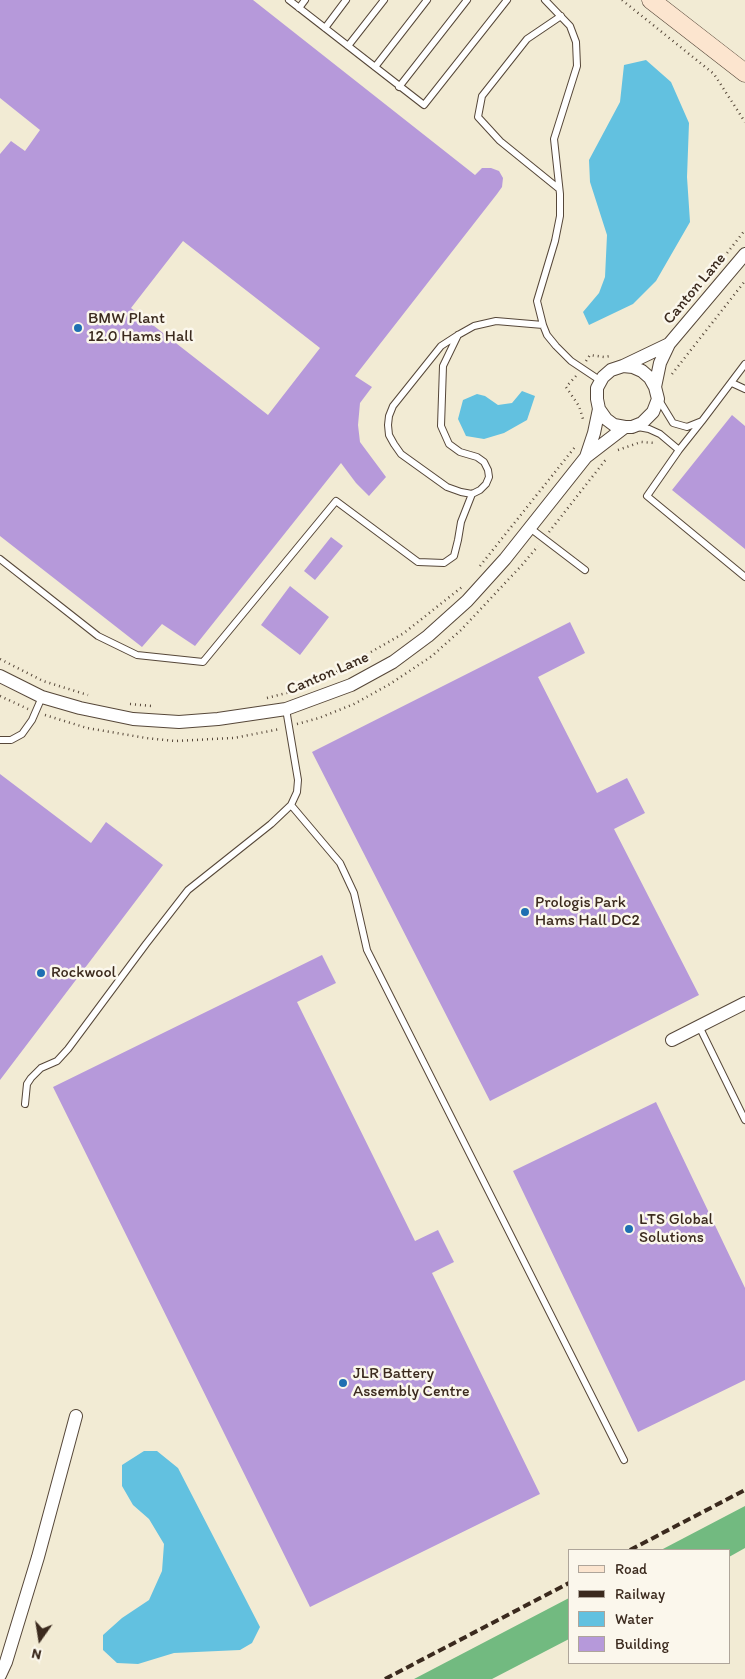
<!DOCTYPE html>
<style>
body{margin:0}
#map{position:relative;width:745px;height:1679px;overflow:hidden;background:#f2ebd4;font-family:Itim,sans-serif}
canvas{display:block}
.legend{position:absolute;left:568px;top:1549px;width:162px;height:115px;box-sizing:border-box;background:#fbf7ec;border:1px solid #aea59a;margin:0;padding:6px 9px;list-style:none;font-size:15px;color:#3b2a1e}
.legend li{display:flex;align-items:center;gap:10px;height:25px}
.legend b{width:25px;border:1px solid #aea59a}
.north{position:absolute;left:15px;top:1614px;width:50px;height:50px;-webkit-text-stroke:4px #fbf7ec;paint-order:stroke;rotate:193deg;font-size:14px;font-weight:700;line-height:20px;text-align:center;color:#3b2a1e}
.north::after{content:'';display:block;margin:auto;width:18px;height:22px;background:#3b2a1e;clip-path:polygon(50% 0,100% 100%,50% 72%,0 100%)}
</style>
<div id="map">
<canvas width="745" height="1679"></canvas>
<ul class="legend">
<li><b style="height:6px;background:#fce5cf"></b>Road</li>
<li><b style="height:6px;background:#3b2a1e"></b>Railway</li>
<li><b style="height:14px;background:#62c1e0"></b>Water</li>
<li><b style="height:14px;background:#b699da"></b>Building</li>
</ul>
<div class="north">N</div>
</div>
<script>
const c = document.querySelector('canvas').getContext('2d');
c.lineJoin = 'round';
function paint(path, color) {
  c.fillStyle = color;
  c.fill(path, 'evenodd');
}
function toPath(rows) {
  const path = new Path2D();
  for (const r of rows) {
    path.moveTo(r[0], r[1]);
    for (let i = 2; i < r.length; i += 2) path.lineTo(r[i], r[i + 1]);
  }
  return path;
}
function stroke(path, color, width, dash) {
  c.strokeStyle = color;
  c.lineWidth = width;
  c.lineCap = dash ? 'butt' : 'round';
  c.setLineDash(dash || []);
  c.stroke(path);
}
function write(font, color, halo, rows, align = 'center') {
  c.font = font + ' Itim,sans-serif';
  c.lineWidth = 5;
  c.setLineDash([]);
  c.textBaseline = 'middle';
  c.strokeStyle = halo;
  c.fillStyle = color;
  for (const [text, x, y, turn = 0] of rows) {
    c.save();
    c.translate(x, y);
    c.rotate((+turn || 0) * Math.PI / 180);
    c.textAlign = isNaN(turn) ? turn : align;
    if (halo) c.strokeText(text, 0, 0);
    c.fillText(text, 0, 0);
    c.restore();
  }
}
paint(toPath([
 [745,1506,745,1548,729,1557,729,1550,661,1550],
 [569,1598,569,1639,492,1679,414,1679]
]), '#72ba80');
paint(toPath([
 [646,60,671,82,689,123,687,177,690,222,656,281,633,304,589,325,583,312,599,293,605,277,607,235,590,182,589,160,620,102,624,65],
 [522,391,535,396,527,420,504,433,484,439,466,436,458,419,463,400,477,394,485,396,498,405,512,403],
 [144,1451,157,1451,178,1468,260,1627,252,1643,240,1650,174,1653,138,1664,117,1663,103,1650,103,1635,122,1618,149,1600,162,1571,164,1544,149,1519,133,1505,122,1486,122,1465]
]), '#62c1e0');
paint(toPath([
 [0,0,253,0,475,175,482,168,491,168,499,171,503,178,502,187,497,194,355,376,372,387,360,403,358,425,360,442,386,477,369,496,356,483,341,463,195,646,162,624,142,647,0,536,0,154,11,141,25,151,40,130,0,98],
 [183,241,320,348,268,415,131,308],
 [732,415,745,426,745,549,672,490],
 [331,537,343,546,315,580,304,571],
 [290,586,329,617,300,655,261,625],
 [570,622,585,653,538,677,597,793,627,778,645,813,614,829,699,995,490,1101,312,752],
 [0,774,91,843,106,822,163,865,0,1080],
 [322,955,336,983,297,1002,415,1241,438,1230,454,1262,432,1273,540,1494,310,1607,53,1087],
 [656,1102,745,1288,745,1380,638,1432,513,1171]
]), '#b699da');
const lane = toPath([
 [289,0,424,105,507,0],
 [545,0,570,26,576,42,577,66,554,139,560,194,560,216,555,241,537,301,543,325,547,335,556,346,571,361,601,381],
 [299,8,305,0],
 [325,28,346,0],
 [348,46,384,0],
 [375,67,427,0],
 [399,87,467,0],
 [558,188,500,141,478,117,482,96,527,39,561,16],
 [458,335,443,366,441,426,449,444,460,452,477,457,484,462,488,470,489,477,486,484,480,490,472,494,461,492,447,487,401,454,394,444,389,435,388,425,389,416,393,406,441,346,458,335,474,326,496,321,543,325],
 [732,383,745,389],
 [659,400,673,423,687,427,702,421,745,364],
 [702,421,679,450,647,496,745,577],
 [638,427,649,429,660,434,679,450],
 [530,528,585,570],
 [0,559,98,636,137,655,203,662,336,501,418,562,444,563,454,556,458,540,461,522,472,494],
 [0,740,11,740,22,734,32,720,42,697],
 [291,805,340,863,354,893,367,950,624,1460],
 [699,1026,745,1120],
 [25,1104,27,1084,31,1078,41,1068,57,1061,68,1049,146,944,188,890,271,824,291,805,297,792,298,780,286,709]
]);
const street = toPath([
 [623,366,633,367,642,371,650,378,655,387,658,399,653,412,642,423,632,427,625,427,614,425,606,419,599,409,597,399,597,388,603,377,611,370,623,366],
 [623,366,669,344],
 [655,387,660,363,669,344,745,254],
 [586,457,594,433,599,409],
 [0,676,42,697,80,708,133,719,179,722,218,719,286,709,351,685,393,662,428,636,467,601,505,559,586,457,625,427],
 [672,1040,745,1003],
 [0,1675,6,1662,38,1557,76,1416]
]);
const secondary = toPath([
 [651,0,745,73]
]);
stroke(lane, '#564739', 8);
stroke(street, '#564739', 14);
stroke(secondary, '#564739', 19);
stroke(toPath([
 [622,0,714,74,745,122],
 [724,257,745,230],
 [586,361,590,355,604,357,610,356],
 [672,374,745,281],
 [576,376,566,387,579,406,583,419],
 [618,450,641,442,656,443],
 [549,532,607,458],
 [480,566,575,447],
 [0,659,43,681,88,695],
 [319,682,404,633,462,587],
 [0,696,28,709],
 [267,698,298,690],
 [130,704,152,706],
 [45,715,87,728,146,738,175,741,234,738,280,729],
 [297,724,319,718,354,704,390,684,432,656,461,630,522,565,538,546]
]), '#564739', 2.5, [1, 4]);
stroke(lane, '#fff', 6);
stroke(street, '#fff', 12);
stroke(secondary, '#fce5cf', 18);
stroke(toPath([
 [630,1550,745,1490],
 [385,1679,569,1583]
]), '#3b2a1e', 4, [8, 4]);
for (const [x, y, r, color] of [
 [78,328,5,"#1f6fb2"],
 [525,912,5,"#1f6fb2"],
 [41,973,5,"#1f6fb2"],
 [629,1229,5,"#1f6fb2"],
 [343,1383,5,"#1f6fb2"]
]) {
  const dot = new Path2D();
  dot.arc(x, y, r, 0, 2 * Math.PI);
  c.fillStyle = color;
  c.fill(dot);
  stroke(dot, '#fbf7ec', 2);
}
write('16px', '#3b2a1e', '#fbf7ec', [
 ["Canton Lane",695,289,-50],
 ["Canton Lane",328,674,-23]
]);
write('16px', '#3b2a1e', '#fbf7ec', [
 ["BMW Plant",88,319],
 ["12.0 Hams Hall",88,337],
 ["Prologis Park",535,903],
 ["Hams Hall DC2",535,921],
 ["Rockwool",51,973],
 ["LTS Global",639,1220],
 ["Solutions",639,1238],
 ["JLR Battery",353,1374],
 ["Assembly Centre",353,1392]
], 'left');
</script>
